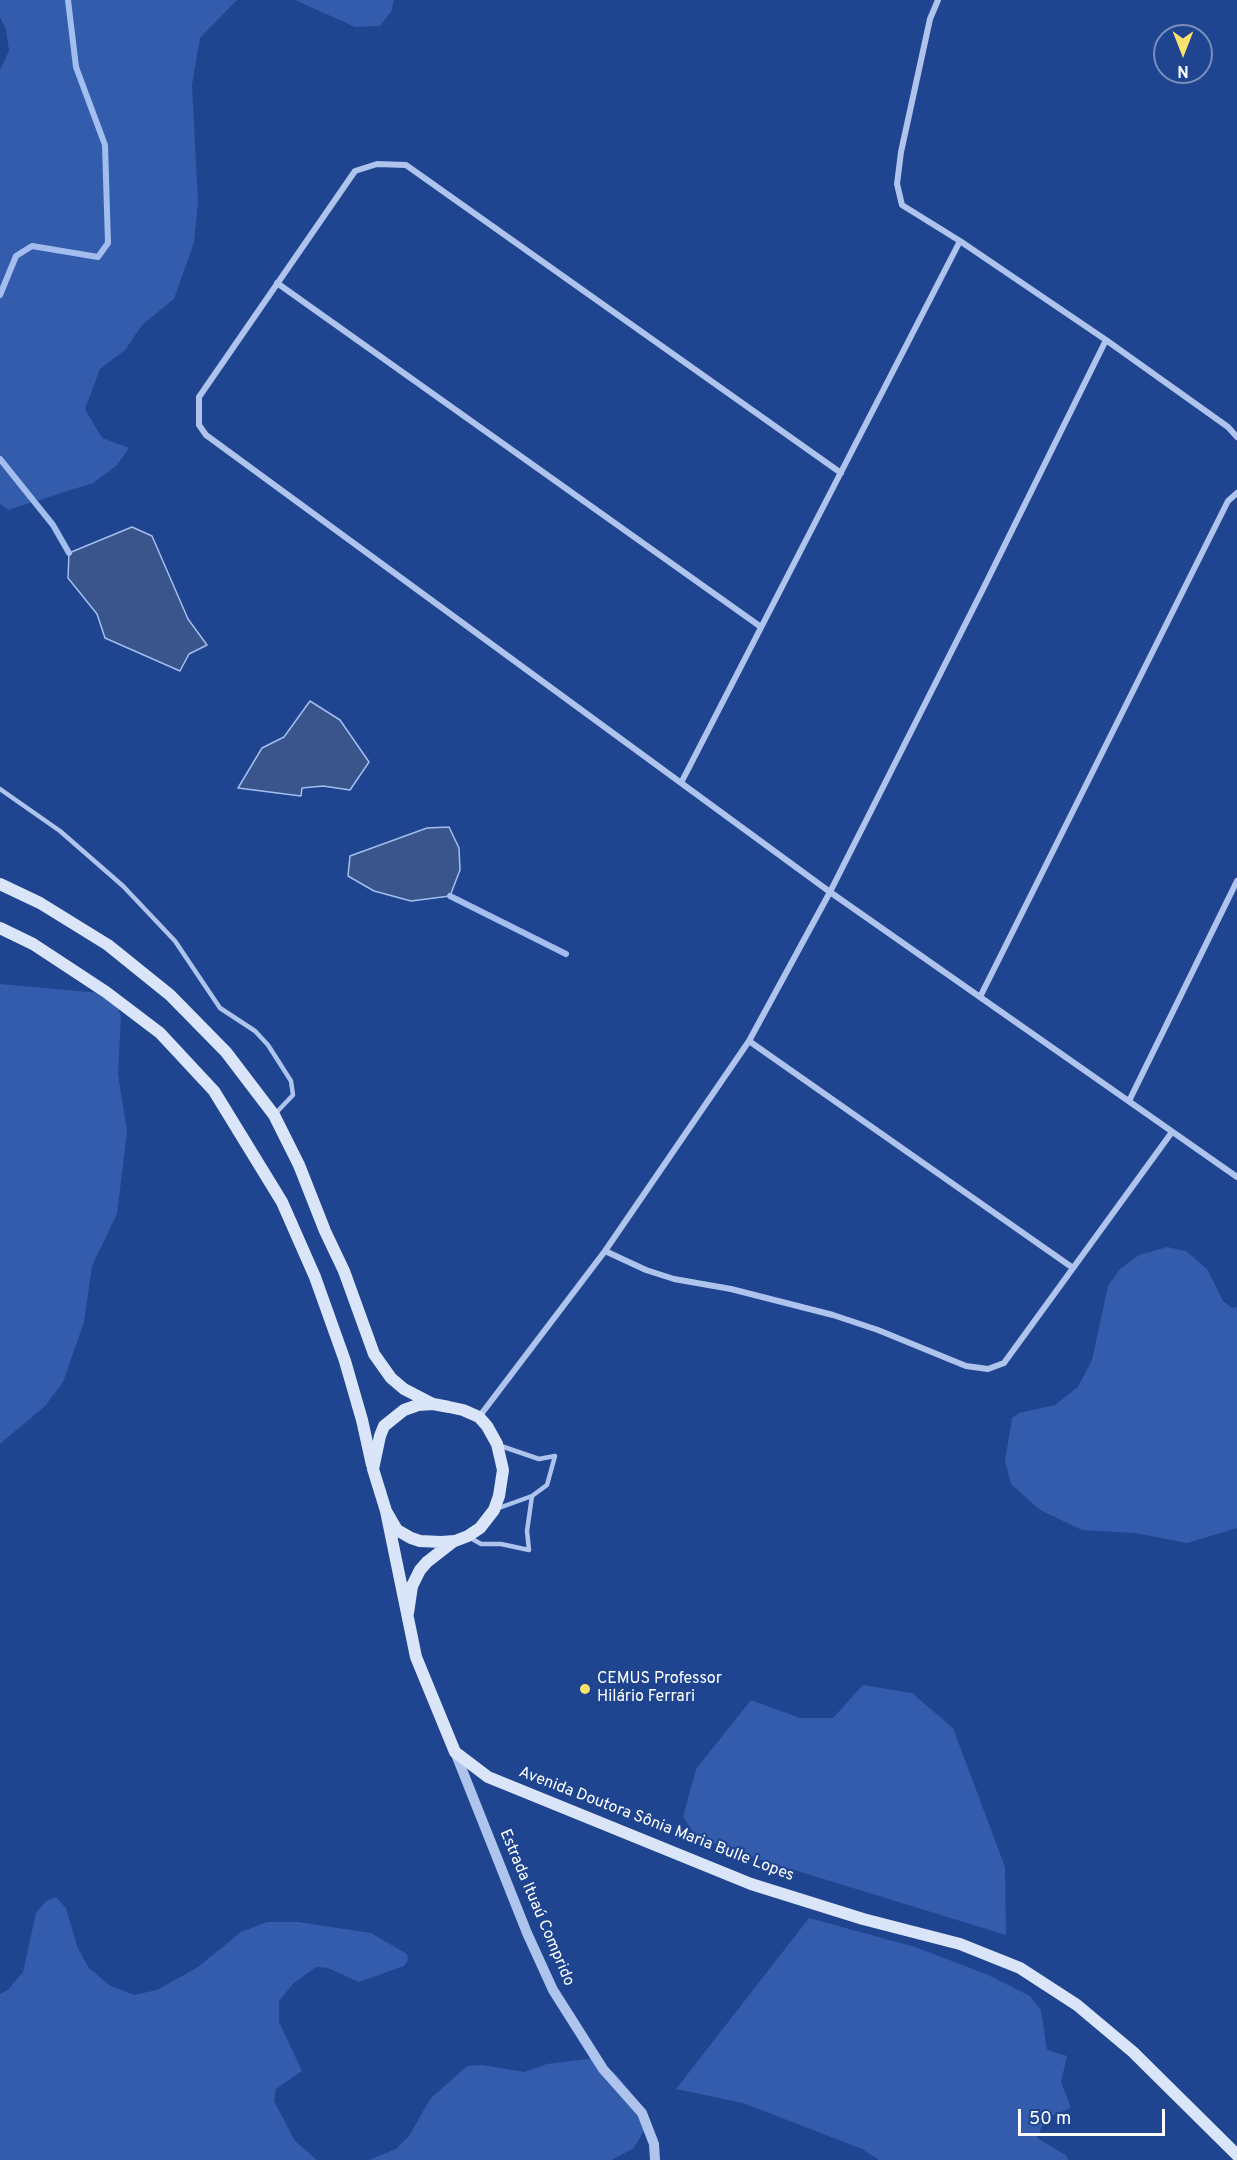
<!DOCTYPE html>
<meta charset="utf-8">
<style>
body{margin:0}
#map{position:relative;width:1237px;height:2160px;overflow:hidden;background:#1f4490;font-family:Overpass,sans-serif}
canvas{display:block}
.north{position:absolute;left:1153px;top:24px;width:60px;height:60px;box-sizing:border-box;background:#1f4490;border:2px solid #798fbc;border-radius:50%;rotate:180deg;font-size:16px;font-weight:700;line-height:24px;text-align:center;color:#fff}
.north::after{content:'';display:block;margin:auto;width:21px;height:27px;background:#fbe26f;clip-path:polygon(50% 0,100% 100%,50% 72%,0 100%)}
.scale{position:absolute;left:1018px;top:2109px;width:147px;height:27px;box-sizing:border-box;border:3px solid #fff;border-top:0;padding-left:8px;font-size:18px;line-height:21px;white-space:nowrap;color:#fff;-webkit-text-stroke:4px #1f4490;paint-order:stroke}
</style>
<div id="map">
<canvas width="1237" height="2160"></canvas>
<div class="north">N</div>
<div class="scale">50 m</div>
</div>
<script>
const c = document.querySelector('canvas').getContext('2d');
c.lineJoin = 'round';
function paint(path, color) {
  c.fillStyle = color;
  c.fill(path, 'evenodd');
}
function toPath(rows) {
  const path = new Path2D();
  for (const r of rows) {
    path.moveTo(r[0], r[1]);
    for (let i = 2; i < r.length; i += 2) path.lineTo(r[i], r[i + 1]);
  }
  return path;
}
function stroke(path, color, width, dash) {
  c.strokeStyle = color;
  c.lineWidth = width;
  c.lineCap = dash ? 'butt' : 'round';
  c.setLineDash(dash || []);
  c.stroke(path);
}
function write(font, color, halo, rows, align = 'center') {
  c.font = font + ' Overpass,sans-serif';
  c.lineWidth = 4.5;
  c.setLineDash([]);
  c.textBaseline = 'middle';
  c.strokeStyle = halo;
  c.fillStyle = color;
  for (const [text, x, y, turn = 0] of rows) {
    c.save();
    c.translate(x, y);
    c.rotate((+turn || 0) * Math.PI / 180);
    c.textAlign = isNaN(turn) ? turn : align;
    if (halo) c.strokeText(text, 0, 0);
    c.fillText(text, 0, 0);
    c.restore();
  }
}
paint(toPath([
 [0,0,237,0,200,38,192,85,198,203,194,242,174,299,142,325,125,350,100,369,85,409,102,438,129,448,117,465,93,483,8,510,0,503,0,70,9,51,6,30,0,17],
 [295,0,394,0,391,12,380,26,355,27],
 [0,984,112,994,121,1016,118,1074,127,1132,117,1214,92,1266,84,1322,63,1382,45,1406,0,1444],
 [1167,1247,1186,1251,1207,1269,1223,1301,1232,1308,1237,1307,1237,1528,1187,1543,1135,1533,1082,1530,1040,1510,1011,1484,1005,1461,1012,1418,1019,1413,1055,1405,1078,1387,1092,1360,1108,1286,1120,1269,1139,1255],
 [863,1685,912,1693,953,1728,1005,1867,1006,1935,768,1862,697,1838,683,1817,696,1769,751,1700,800,1718,833,1718],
 [56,1897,66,1908,77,1946,88,1967,109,1985,134,1995,157,1990,198,1967,241,1932,267,1922,298,1922,371,1933,407,1954,408,1960,404,1966,359,1982,328,1968,316,1967,294,1983,279,2001,279,2022,302,2071,276,2089,274,2101,295,2141,317,2160,0,2160,0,1994,8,1990,23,1972,36,1913,46,1901],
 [809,1918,915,1947,986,1974,1030,1996,1041,2010,1047,2050,1067,2056,1061,2082,1071,2108,1046,2118,1037,2138,1067,2156,1068,2160,879,2160,862,2149,743,2103,676,2089],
 [594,2058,617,2075,640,2104,644,2130,634,2148,612,2160,369,2160,396,2149,409,2136,430,2099,467,2066,482,2065,524,2072,547,2064]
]), '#335cad');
const water = toPath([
 [132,527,152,536,188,619,207,645,189,654,180,671,105,638,97,614,68,578,69,553,132,527],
 [310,701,340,720,369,762,350,790,323,786,302,788,301,796,238,788,262,748,284,737,310,701],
 [449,827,459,848,460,870,450,896,411,901,374,891,348,876,350,856,427,828,449,827]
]);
paint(water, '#3a558c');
stroke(water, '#a3beee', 1.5);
stroke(toPath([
 [0,295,16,256,32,246,98,257,108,243,105,145,76,67,68,0],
 [0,459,53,525,69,553],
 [450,896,566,954]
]), '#a3beee', 6);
stroke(toPath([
 [0,789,60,831,123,886,175,941,220,1008,255,1031,268,1045,291,1081,293,1095,274,1115],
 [496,1509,532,1496,547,1485,555,1456,539,1459,501,1446],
 [469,1537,481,1544,501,1544,529,1550,527,1531,532,1496]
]), '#afc4ed', 4.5);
stroke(toPath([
 [938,0,930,19,901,152,897,184,902,205,960,241,1106,340,1228,427,1237,437],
 [277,283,761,627],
 [841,473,406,165,377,164,355,171,199,397,199,425,206,435,830,892,1237,1177],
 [681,783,960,241],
 [980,997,1228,501,1237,493],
 [749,1041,1073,1268],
 [1129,1101,1237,881],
 [605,1251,646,1270,674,1279,731,1289,833,1315,878,1330,966,1366,988,1369,1004,1363,1172,1132],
 [479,1417,605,1251,749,1041,830,892,983,589,1106,340]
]), '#afc4ed', 6);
stroke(toPath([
 [455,1752,527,1933,553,1990,603,2069,642,2113,654,2144,655,2160]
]), '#afc4ed', 10);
stroke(toPath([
 [0,884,40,903,108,945,170,995,226,1052,274,1115,299,1165,325,1231,344,1271,374,1354,391,1378,404,1389,431,1403],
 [0,928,33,944,106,992,160,1033,214,1091,282,1202,315,1277,345,1361,362,1420,372,1465],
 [386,1511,397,1530,411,1538,420,1541,441,1542,455,1541,468,1536,480,1528,494,1510,499,1496,503,1470,497,1444,487,1426,479,1417,463,1410,449,1407,433,1404,418,1405,404,1410,384,1426,380,1436,373,1469,386,1511,416,1657,455,1752,488,1777,751,1884,863,1919,960,1944,1020,1968,1077,2005,1133,2052,1237,2155],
 [408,1613,412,1586,420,1570,427,1562,454,1541]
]), '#dbe5fa', 12);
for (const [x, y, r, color] of [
 [585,1689,6,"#fbe26f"]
]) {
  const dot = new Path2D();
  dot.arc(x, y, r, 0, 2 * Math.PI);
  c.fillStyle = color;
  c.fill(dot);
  stroke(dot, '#1f4490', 2);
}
write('16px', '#fff', '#1f4490', [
 ["CEMUS Professor",597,1680],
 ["Hilário Ferrari",597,1698]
], 'left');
write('16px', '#fff', '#1f4490', [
 ["Avenida Doutora Sônia Maria Bulle Lopes",656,1825,21],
 ["Estrada Ituaú Comprido",536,1908,67]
]);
</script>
